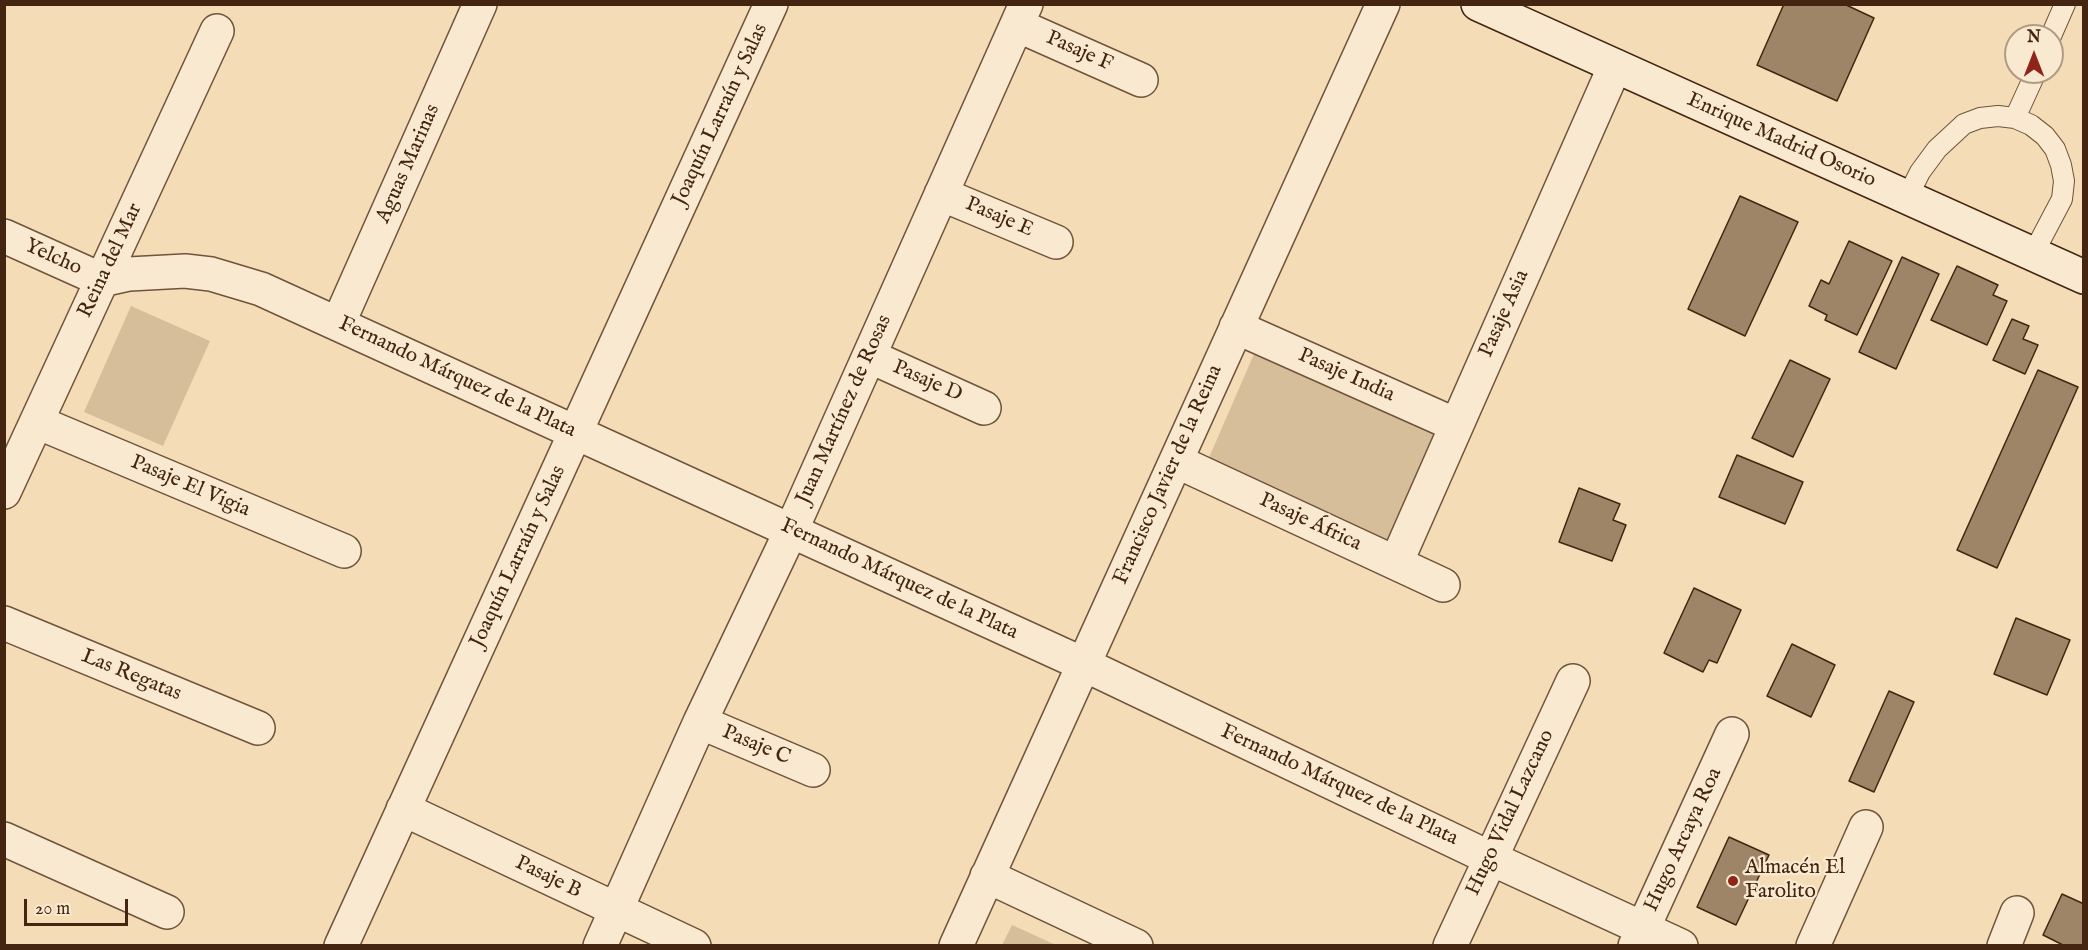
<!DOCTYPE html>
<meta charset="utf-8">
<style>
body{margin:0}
#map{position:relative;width:2088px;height:950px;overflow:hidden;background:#f4ddb6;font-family:"IM FELL English",serif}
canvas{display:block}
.frame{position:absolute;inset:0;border:6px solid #432511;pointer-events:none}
.north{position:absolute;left:2004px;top:24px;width:60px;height:60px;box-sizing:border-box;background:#f8e9d0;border:2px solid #b09b84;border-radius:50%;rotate:0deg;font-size:16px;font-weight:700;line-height:24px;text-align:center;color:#432511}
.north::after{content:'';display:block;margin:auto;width:21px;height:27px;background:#8f2418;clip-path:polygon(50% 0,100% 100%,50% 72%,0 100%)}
.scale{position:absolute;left:24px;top:899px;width:104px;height:27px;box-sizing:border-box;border:3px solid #432511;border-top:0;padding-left:8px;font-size:18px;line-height:21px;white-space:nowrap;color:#432511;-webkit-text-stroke:4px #f8e9d0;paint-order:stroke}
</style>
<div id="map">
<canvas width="2088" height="950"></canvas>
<div class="frame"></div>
<div class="north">N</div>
<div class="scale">20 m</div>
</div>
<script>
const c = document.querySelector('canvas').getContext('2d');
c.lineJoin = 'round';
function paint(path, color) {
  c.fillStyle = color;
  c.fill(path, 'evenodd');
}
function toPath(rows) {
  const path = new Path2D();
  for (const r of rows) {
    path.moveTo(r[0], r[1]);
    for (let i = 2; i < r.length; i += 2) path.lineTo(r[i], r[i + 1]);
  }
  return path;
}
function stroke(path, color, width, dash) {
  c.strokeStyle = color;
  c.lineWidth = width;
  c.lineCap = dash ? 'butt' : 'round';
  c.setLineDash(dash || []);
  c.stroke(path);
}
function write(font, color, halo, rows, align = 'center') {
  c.font = font + ' "IM FELL English",serif';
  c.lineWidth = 4.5;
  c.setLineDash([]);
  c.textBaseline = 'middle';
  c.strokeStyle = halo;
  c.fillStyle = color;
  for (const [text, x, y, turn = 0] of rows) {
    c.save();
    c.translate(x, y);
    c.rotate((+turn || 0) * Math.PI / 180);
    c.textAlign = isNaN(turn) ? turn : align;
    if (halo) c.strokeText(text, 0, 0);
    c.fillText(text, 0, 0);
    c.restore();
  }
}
paint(toPath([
 [131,306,210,341,163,446,84,412],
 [1257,347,1442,431,1390,544,1208,460],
 [1012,925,1056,945,1002,945]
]), '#d6be9a');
const building = toPath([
 [1784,4,1844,4,1874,18,1837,101,1757,65,1784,4],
 [1740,196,1798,222,1745,336,1688,309,1740,196],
 [1849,241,1892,261,1857,335,1825,320,1827,315,1809,306,1821,280,1829,284,1849,241],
 [1902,257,1939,274,1896,369,1859,352,1902,257],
 [1957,266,1998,285,1993,295,2007,301,1987,345,1931,320,1957,266],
 [2012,319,2029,326,2023,339,2038,345,2025,374,1993,360,2012,319],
 [1790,360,1830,379,1793,457,1752,438,1790,360],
 [2038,370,2078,387,1997,568,1957,550,2038,370],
 [1737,455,1803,482,1785,524,1719,497,1737,455],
 [1579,488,1620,504,1613,520,1626,525,1612,561,1559,542,1579,488],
 [1694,588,1741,610,1717,663,1709,660,1703,672,1664,653,1694,588],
 [2016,618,2070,640,2047,695,1994,674,2016,618],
 [1792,644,1835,665,1811,717,1767,696,1792,644],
 [1889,691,1914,702,1874,792,1849,781,1889,691],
 [1729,837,1769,855,1736,925,1697,907,1729,837],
 [2062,894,2084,904,2084,946,2065,946,2043,935,2062,894]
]);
paint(building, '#9f8567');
stroke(building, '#432511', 1.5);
const lane = toPath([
 [2051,36,2065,4],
 [2015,118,2036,72],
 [1907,198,1920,172,1937,149,1964,124,1980,118,1998,116,2015,118,2031,125,2045,136,2055,149,2061,165,2064,181,2062,199,2033,254]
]);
const street = toPath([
 [1017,25,1141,80],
 [941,194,1056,242],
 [4,236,102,280,129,274,185,271,211,274,261,289,1083,664,1490,858,1681,946],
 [338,324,480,4],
 [1236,327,1456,425],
 [869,356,984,408],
 [37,422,344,551],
 [1176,461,1443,585],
 [4,492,217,31],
 [1396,563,1615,66],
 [4,623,258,728],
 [700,722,813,770],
 [403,809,694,946],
 [4,839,167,912],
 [987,876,1136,946],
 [341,946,771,4],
 [600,946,700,722,791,531,1026,4],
 [956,946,1383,4],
 [1450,946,1573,681],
 [1635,946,1732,734],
 [1813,946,1866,827],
 [2004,946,2017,913]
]);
const secondary = toPath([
 [1478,4,2084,277]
]);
stroke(lane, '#6f533a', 22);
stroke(street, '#6f533a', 36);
stroke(secondary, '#432511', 36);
stroke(lane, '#f8e9d0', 20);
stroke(street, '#f8e9d0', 33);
stroke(secondary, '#f8e9d0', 33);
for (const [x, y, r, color] of [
 [1733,881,6,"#8f2418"]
]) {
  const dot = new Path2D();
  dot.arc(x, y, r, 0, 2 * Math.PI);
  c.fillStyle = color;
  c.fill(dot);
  stroke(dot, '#f8e9d0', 2);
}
write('21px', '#432511', '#f8e9d0', [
 ["Pasaje F",1079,52,24],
 ["Joaquín Larraín y Salas",721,115,-65],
 ["Enrique Madrid Osorio",1781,141,24],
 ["Aguas Marinas",409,164,-66],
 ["Pasaje E",999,218,23],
 ["Yelcho",53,258,24],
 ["Reina del Mar",111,261,-65],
 ["Pasaje Asia",1505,314,-66],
 ["Pasaje India",1346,376,24],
 ["Fernando Márquez de la Plata",457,378,25],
 ["Pasaje D",927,382,24],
 ["Juan Martínez de Rosas",845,410,-66],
 ["Francisco Javier de la Reina",1169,475,-66],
 ["Pasaje El Vigia",190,487,23],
 ["Pasaje África",1310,523,25],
 ["Joaquín Larraín y Salas",519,557,-65],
 ["Fernando Márquez de la Plata",899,580,25],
 ["Las Regatas",131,676,22],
 ["Pasaje C",756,746,23],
 ["Fernando Márquez de la Plata",1339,786,25],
 ["Hugo Vidal Lazcano",1511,813,-65],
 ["Hugo Arcaya Roa",1684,840,-65],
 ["Pasaje B",548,878,26]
]);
write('21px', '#432511', '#f8e9d0', [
 ["Almacén El",1745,869],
 ["Farolito",1745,893]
], 'left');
</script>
